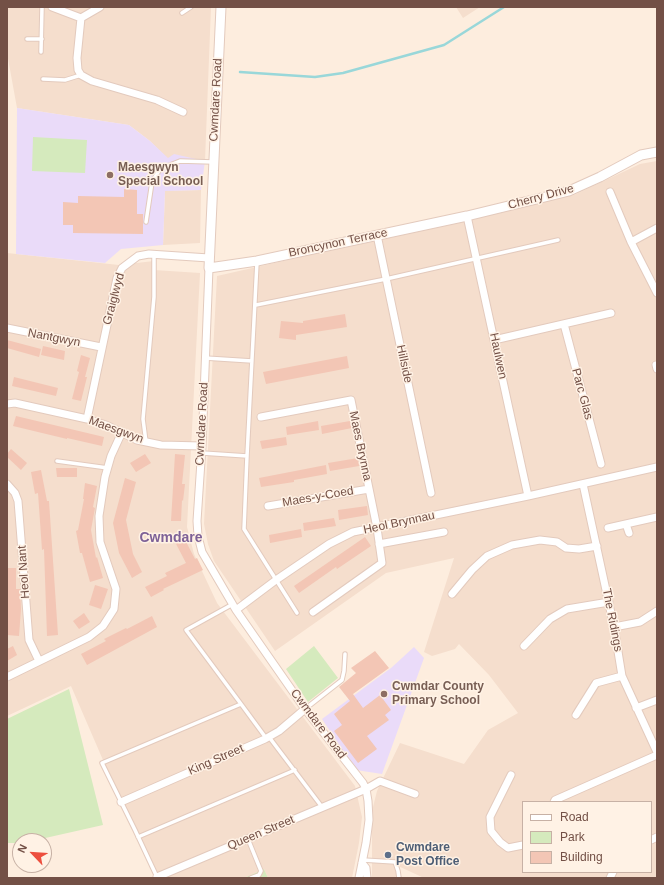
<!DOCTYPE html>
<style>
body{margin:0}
#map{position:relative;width:664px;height:885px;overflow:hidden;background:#fdedde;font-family:Helvetica,sans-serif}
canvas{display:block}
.frame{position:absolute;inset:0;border:8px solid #735046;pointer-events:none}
.legend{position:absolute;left:522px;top:801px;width:130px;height:72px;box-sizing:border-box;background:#fff2e5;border:1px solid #c7b1a5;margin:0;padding:5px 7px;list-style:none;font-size:12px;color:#735046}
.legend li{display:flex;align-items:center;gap:8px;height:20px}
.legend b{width:20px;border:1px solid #c7b1a5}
.north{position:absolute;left:12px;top:833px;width:40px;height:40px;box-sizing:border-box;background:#fff2e5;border:1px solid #c7b1a5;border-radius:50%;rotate:295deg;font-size:11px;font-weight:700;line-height:16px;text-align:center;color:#735046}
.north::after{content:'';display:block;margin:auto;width:14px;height:18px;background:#ed4f3e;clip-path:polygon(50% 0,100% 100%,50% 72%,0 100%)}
</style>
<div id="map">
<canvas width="664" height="885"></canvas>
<div class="frame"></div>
<ul class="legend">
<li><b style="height:5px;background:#fff"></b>Road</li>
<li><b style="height:11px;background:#d5eabd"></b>Park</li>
<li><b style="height:11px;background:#f3c6b5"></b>Building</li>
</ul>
<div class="north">N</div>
</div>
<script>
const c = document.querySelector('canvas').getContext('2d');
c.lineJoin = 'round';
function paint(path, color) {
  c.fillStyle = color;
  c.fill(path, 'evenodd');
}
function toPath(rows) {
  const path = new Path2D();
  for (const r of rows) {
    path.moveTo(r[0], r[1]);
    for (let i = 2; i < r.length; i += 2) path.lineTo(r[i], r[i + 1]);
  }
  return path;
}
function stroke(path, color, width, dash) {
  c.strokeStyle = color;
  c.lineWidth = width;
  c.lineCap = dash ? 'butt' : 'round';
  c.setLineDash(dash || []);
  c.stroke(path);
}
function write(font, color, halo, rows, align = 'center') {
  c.font = font + ' Helvetica,sans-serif';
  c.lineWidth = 3;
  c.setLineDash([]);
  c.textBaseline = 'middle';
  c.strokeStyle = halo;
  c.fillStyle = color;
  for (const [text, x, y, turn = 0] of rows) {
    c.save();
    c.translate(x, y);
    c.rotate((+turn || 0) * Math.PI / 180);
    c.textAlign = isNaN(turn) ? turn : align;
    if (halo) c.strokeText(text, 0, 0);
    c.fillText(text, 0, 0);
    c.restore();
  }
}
paint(toPath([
 [7,7,211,7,205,161,168,159,150,141,129,125,17,108,7,53],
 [456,7,480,7,463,18],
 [657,161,657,878,424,878,396,865,396,878,372,878,372,811,377,791,400,743,464,764,488,730,518,713,489,675,459,644,455,649,432,656,424,652,454,558,386,573,275,651,214,561,208,544,204,524,217,276,574,195,640,164],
 [523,802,651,802,651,872,523,872],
 [201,190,200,243,163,245,165,191],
 [7,253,119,265,154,261,154,270,200,273,187,527,194,554,217,603,355,786,362,817,359,843,352,878,268,878,264,869,244,878,159,878,106,767,71,686,7,716]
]), '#f5decd');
paint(toPath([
 [17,108,129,125,150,141,168,158,174,154,205,161,201,190,165,191,163,245,121,249,105,263,16,254],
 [414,647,424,658,382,774,356,770,322,719,391,668]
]), '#eadbf9');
paint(toPath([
 [33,137,87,140,85,173,32,171],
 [314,646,338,678,308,702,286,669],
 [69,689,103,825,32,841,20,841,20,843,7,843,7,719],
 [264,869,268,878,244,878]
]), '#d5eabd');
stroke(toPath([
 [240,72,315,77,343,73,444,45,504,7]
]), '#99d7d9', 2.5);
paint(toPath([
 [124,189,137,190,137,214,143,214,143,234,73,233,73,225,63,225,63,202,78,203,78,196,124,197],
 [345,314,347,327,296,335,296,340,279,338,281,321,303,323,303,321],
 [7,340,41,349,39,357,7,348],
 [43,346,65,351,64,360,41,355],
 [81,355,90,358,85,377,87,377,81,401,72,399,79,372,77,371],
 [347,356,349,368,266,384,263,372],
 [14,377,58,388,56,396,12,386],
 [16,416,104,437,102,446,67,438,67,439,13,426],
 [318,421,319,430,287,435,286,427],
 [350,421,352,428,322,434,321,426],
 [286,437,287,445,262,449,260,441],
 [11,449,27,463,21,470,7,457,7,454],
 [145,454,151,463,136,472,130,463],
 [175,454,185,455,182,484,185,484,183,501,182,500,181,521,171,521],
 [358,458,359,466,330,471,328,463],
 [326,465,327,474,294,480,294,482,261,487,259,478],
 [56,468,77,468,77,477,57,477],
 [41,470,47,501,49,501,58,635,47,636,44,549,42,550,38,493,35,494,31,472],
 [125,478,136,482,126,520,133,554,142,572,132,578,119,553,113,523],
 [85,483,97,486,93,507,95,508,91,530,96,558,97,557,103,578,90,582,82,553,80,553,76,531,78,530,84,499,83,499],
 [367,506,368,515,339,520,338,510],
 [334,518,336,526,304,531,303,523],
 [301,529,302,537,270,543,269,535],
 [183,536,195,559,197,558,203,570,163,589,164,590,151,597,145,587,167,576,165,573,186,563,174,540],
 [365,537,371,546,337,569,336,567,299,593,294,586],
 [7,568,16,568,16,589,20,589,21,609,19,636,7,635,8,616],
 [95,585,108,589,101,609,89,605],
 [84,613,90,622,79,629,73,621],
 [152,616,157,627,87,665,81,654,106,641,104,639,126,628,127,629],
 [13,646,17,655,7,661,7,649],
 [375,651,389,668,353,694,363,708,380,695,391,710,385,715,389,720,367,736,377,749,358,763,334,731,342,725,334,714,350,701,339,687,356,673,351,668]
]), '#f3c6b5');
const service = toPath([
 [182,13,191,7],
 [27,39,42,39],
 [41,52,42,7],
 [43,79,65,80,81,75],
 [146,222,152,182,160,169,180,161,213,162],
 [257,262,247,456,244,529,297,613],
 [256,305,386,279,558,240],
 [205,358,252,361],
 [146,442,143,419,154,297,154,254],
 [202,453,247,456],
 [57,461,108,468],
 [233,604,186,630,241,704],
 [305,709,342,680,344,671,345,654],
 [269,737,322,807],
 [138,837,295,770],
 [248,839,261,871,259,875,251,878],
 [363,860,395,862,398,871,399,878],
 [157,877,135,830,102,763,241,704,266,738]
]);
const minor = toPath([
 [52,7,81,18],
 [81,18,77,58,78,70,81,75,92,81,157,100,183,112],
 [81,18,100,7],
 [610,192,631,242,657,293],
 [467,216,528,496],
 [377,235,431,493],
 [631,242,657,228],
 [209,268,202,446,197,521,198,536,202,552,236,610,305,709,363,783,366,789,368,801,369,820,366,843,359,878],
 [564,324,601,464],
 [7,328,101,347],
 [494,340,611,313],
 [656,365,657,369],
 [7,404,15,403,87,419,106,425,137,440,161,445,202,446],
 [261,417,351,400,377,528,382,563,313,612],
 [87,419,117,278,122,268,138,256,149,254,209,258],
 [7,484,15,493,18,501,29,640,39,661],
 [583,484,614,627,622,676,657,752],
 [268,506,369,489],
 [626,524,629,533],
 [608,528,657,517],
 [379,544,444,532],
 [452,594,472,570,487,556,512,545,540,540,557,542,566,548,579,549,597,546],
 [236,610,276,580,329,544,353,532,528,496,657,467],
 [614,627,640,622,657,611],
 [524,646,550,619,567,609,609,602],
 [7,677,89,637,103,626,114,609,116,589,100,542,99,516,105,477,111,456,122,432],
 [636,708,657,700],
 [576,715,596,683,622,676],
 [511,775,490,817,491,831,500,842,508,848,523,845],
 [121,802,265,739,279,731,305,709],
 [554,802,555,800,657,755],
 [651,840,657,837],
 [362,863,366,868,367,878],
 [157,877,366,789,380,781,415,794],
 [610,878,613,872]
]);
const tertiary = toPath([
 [221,7,209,268,257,261,467,216,541,198,569,191,600,177,641,155,657,152]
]);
stroke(service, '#e3cabd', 5.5);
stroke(minor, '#e3cabd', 9);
stroke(tertiary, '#e3cabd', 11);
stroke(service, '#fff', 3.5);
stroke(minor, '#fff', 7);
stroke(tertiary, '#fff', 9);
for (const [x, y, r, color] of [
 [110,175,4,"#8d6e63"],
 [384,694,4,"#8d6e63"],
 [388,855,4,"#5c6f8a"]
]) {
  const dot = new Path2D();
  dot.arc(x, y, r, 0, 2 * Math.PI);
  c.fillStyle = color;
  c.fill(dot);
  stroke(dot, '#fff2e5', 1.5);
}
write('12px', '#735046', '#fff2e5', [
 ["Cwmdare Road",216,100,-87],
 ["Cherry Drive",541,197,-15],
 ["Broncynon Terrace",338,243,-12],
 ["Graiglwyd",114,299,-75],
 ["Nantgwyn",54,338,11],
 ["Haulwen",498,356,78],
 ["Hillside",404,364,78],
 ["Parc Glas",582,394,75],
 ["Cwmdare Road",202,424,-87],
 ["Maesgwyn",116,430,20],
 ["Maes Brynna",360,446,78],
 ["Maes-y-Coed",318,497,-10],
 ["Heol Brynnau",399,523,-12],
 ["Heol Nant",24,572,-94],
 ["The Ridings",612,620,79],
 ["Cwmdare Road",318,724,53],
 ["King Street",216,760,-24],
 ["Queen Street",261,833,-23]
]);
write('bold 12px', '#785e54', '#fff2e5', [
 ["Maesgwyn",118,168],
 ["Special School",118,182],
 ["Cwmdar County",392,687],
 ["Primary School",392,701]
], 'left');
write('bold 12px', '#4e5e75', '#fff2e5', [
 ["Cwmdare",396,848],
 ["Post Office",396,862]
], 'left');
write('bold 14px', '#7e6197', '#fff2e5', [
 ["Cwmdare",171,538]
]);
</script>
